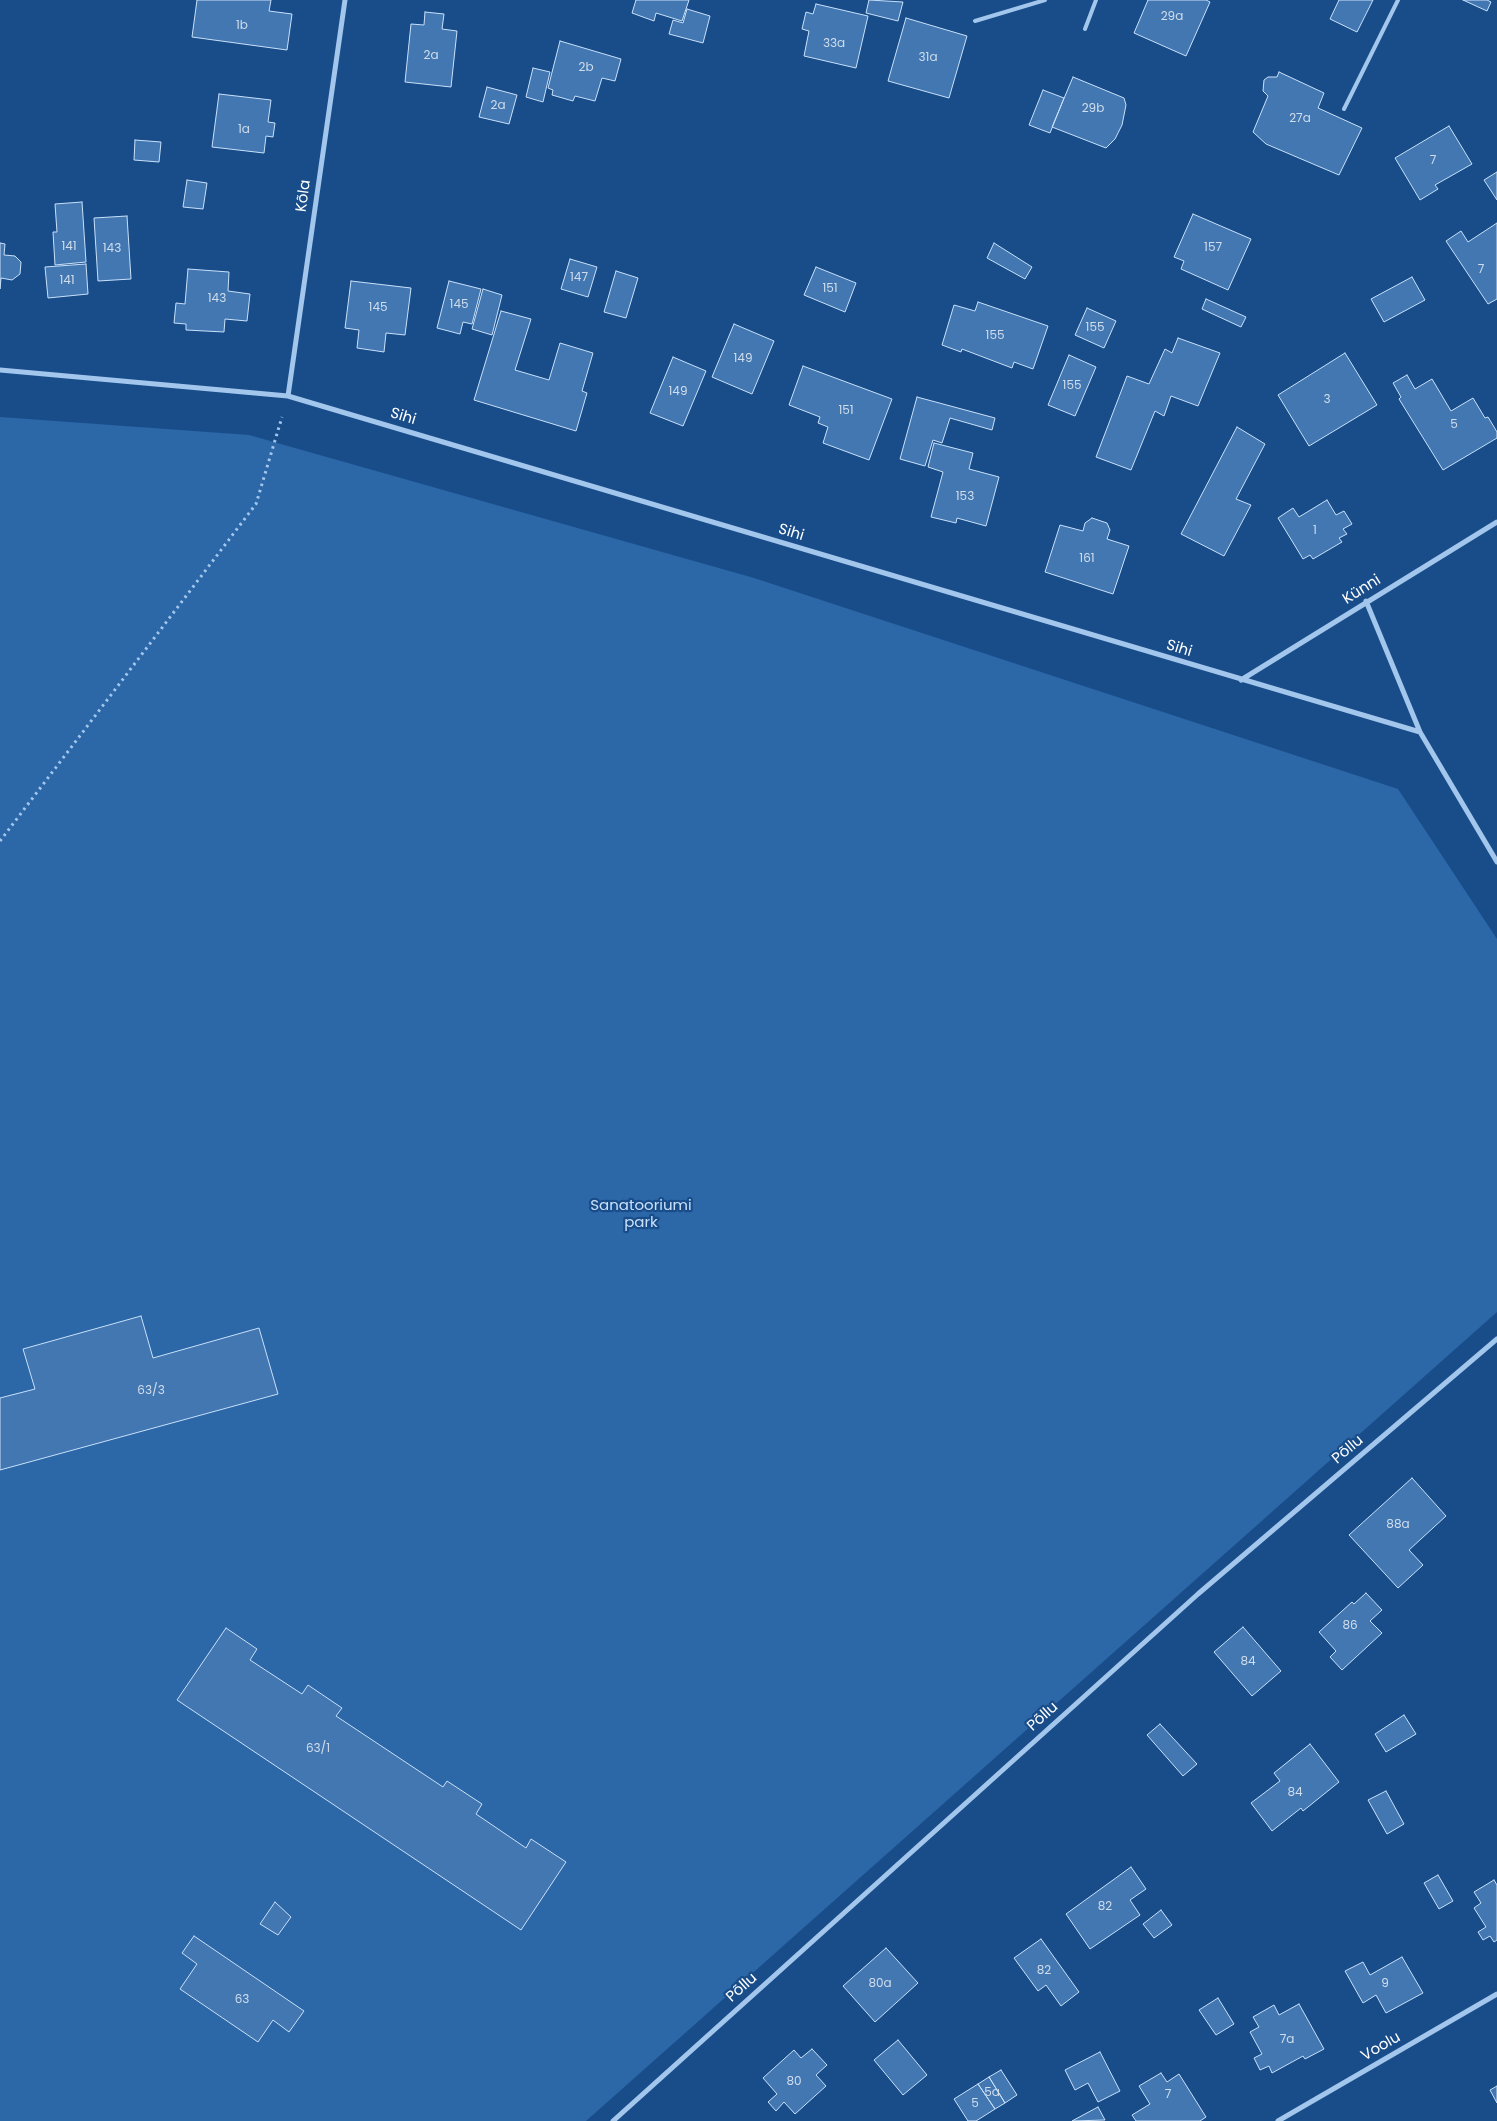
<!DOCTYPE html>
<meta charset="utf-8">
<style>
body{margin:0}
canvas{display:block;background:#194d8a}
</style>
<canvas width="1497" height="2121"></canvas>
<script>
const c = document.querySelector('canvas').getContext('2d');
c.lineJoin = 'round';
function paint(path, color) {
  c.fillStyle = color;
  c.fill(path, 'evenodd');
}
function toPath(rows) {
  const path = new Path2D();
  for (const r of rows) {
    path.moveTo(r[0], r[1]);
    for (let i = 2; i < r.length; i += 2) path.lineTo(r[i], r[i + 1]);
  }
  return path;
}
function stroke(path, color, width, dash) {
  c.strokeStyle = color;
  c.lineWidth = width;
  c.lineCap = dash ? 'butt' : 'round';
  c.setLineDash(dash || []);
  c.stroke(path);
}
function write(font, color, halo, rows, align = 'center') {
  c.font = font + ' Poppins,sans-serif';
  c.lineWidth = 4.5;
  c.setLineDash([]);
  c.textBaseline = 'middle';
  c.strokeStyle = halo;
  c.fillStyle = color;
  for (const [text, x, y, turn = 0] of rows) {
    c.save();
    c.translate(x, y);
    c.rotate((+turn || 0) * Math.PI / 180);
    c.textAlign = isNaN(turn) ? turn : align;
    if (halo) c.strokeText(text, 0, 0);
    c.fillText(text, 0, 0);
    c.restore();
  }
}
paint(toPath([
 [0,417,249,435,754,578,1398,789,1497,939,1497,1312,586,2121,0,2121]
]), '#2c67a8');
const building = toPath([
 [197,0,271,0,269,11,292,14,287,50,192,37,197,0],
 [636,0,689,0,682,21,656,13,654,21,632,13,636,0],
 [869,0,903,2,898,21,866,13,869,0],
 [1148,0,1206,0,1210,2,1186,56,1134,33,1148,0],
 [1339,0,1373,0,1357,32,1330,19,1339,0],
 [1463,0,1487,0,1491,2,1487,11,1463,0],
 [816,4,868,16,856,68,804,56,809,31,802,29,806,12,813,14,816,4],
 [687,9,710,16,703,43,669,34,673,20,683,23,687,9],
 [425,12,444,14,442,29,457,31,451,87,405,82,411,24,424,25,425,12],
 [906,18,967,36,949,98,888,81,906,18],
 [560,41,621,59,615,81,602,78,595,101,575,96,573,101,552,95,553,90,548,88,560,41],
 [533,68,550,72,543,102,526,97,533,68],
 [1279,72,1324,93,1318,108,1362,128,1339,175,1266,144,1253,132,1268,96,1263,91,1264,80,1268,77,1277,77,1279,72],
 [1073,77,1124,98,1126,105,1122,125,1115,139,1106,148,1052,127,1073,77],
 [487,87,517,95,509,124,479,117,487,87],
 [1043,90,1064,98,1050,133,1029,125,1043,90],
 [219,94,271,100,268,122,275,123,273,137,266,136,264,153,212,147,219,94],
 [1449,126,1472,164,1435,185,1438,189,1420,200,1395,158,1449,126],
 [135,140,161,142,159,162,134,160,135,140],
 [1497,172,1497,200,1484,180,1497,172],
 [187,180,207,183,203,209,183,207,187,180],
 [82,202,86,262,55,265,53,232,57,232,55,204,82,202],
 [1193,214,1251,239,1228,290,1181,269,1184,261,1174,257,1193,214],
 [127,216,131,279,98,281,94,218,127,216],
 [1497,223,1497,299,1488,304,1446,241,1461,231,1468,242,1497,223],
 [0,243,5,244,4,255,15,256,21,262,20,274,12,280,1,278,0,289,0,243],
 [994,243,1032,267,1025,279,987,258,994,243],
 [570,259,597,267,588,297,561,289,570,259],
 [86,264,88,294,48,298,45,267,86,264],
 [816,267,856,283,845,312,804,295,816,267],
 [188,269,229,272,228,291,250,294,247,321,225,319,224,332,186,330,186,324,174,323,176,303,185,304,188,269],
 [616,271,638,278,626,318,604,312,616,271],
 [1412,277,1425,300,1384,322,1371,299,1412,277],
 [351,281,411,288,405,335,386,333,384,352,357,348,359,330,345,328,351,281],
 [449,281,481,289,472,324,463,322,460,334,437,328,449,281],
 [483,289,502,295,492,335,472,329,483,289],
 [1206,299,1246,317,1241,327,1202,309,1206,299],
 [978,302,1048,326,1033,369,1014,362,1012,368,962,349,961,352,942,345,954,305,975,311,978,302],
 [1087,308,1116,321,1104,348,1075,335,1087,308],
 [501,311,531,319,515,370,549,380,560,343,593,353,582,391,587,393,576,431,474,400,501,311],
 [734,324,774,341,752,394,712,377,734,324],
 [1178,338,1220,353,1198,406,1171,396,1164,416,1155,411,1131,470,1096,457,1127,376,1149,384,1165,349,1172,353,1178,338],
 [1345,353,1377,405,1309,446,1278,395,1345,353],
 [1069,355,1096,367,1075,416,1048,405,1069,355],
 [673,357,706,371,683,426,650,413,673,357],
 [803,366,892,399,869,460,823,443,828,427,818,423,820,417,789,405,803,366],
 [1407,375,1415,389,1432,379,1451,411,1473,398,1485,418,1488,417,1497,432,1497,438,1443,470,1399,399,1401,397,1393,383,1407,375],
 [917,397,995,418,992,430,950,418,942,443,933,440,925,466,900,459,917,397],
 [1237,427,1265,444,1236,499,1251,505,1224,556,1181,534,1237,427],
 [934,443,973,453,969,469,999,477,986,526,957,518,956,523,931,517,943,472,928,467,934,443],
 [1327,500,1336,515,1344,511,1352,524,1343,529,1347,534,1339,538,1342,542,1313,559,1310,555,1303,559,1278,518,1293,508,1299,517,1327,500],
 [1092,518,1107,523,1110,530,1107,539,1129,546,1113,594,1045,572,1060,525,1083,531,1085,523,1092,518],
 [141,1316,153,1358,259,1328,278,1394,0,1470,0,1398,35,1389,23,1349,141,1316],
 [1412,1478,1446,1516,1409,1550,1423,1565,1398,1588,1349,1535,1412,1478],
 [1366,1593,1382,1610,1370,1621,1382,1633,1342,1670,1330,1657,1336,1651,1319,1632,1352,1602,1354,1604,1366,1593],
 [1243,1627,1281,1671,1252,1696,1214,1652,1243,1627],
 [226,1628,257,1649,250,1660,302,1694,308,1685,342,1708,336,1716,443,1787,447,1781,482,1804,476,1814,526,1848,531,1839,566,1862,521,1930,177,1700,226,1628],
 [1404,1715,1416,1734,1386,1752,1375,1734,1404,1715],
 [1160,1724,1197,1764,1183,1776,1147,1735,1160,1724],
 [1310,1744,1339,1782,1303,1811,1301,1808,1272,1831,1251,1803,1280,1781,1274,1773,1310,1744],
 [1386,1791,1404,1824,1387,1834,1368,1800,1386,1791],
 [1131,1867,1146,1889,1130,1900,1140,1915,1090,1949,1066,1914,1131,1867],
 [1438,1875,1453,1901,1439,1909,1424,1883,1438,1875],
 [1494,1880,1497,1885,1497,1940,1494,1942,1490,1936,1483,1940,1478,1932,1486,1927,1474,1908,1481,1903,1474,1892,1494,1880],
 [275,1902,291,1917,278,1935,260,1924,275,1902],
 [1161,1910,1172,1925,1154,1938,1143,1924,1161,1910],
 [194,1936,304,2011,289,2032,273,2020,258,2042,180,1989,197,1964,182,1953,194,1936],
 [1041,1939,1079,1992,1061,2006,1046,1985,1038,1991,1014,1958,1041,1939],
 [886,1948,918,1983,875,2022,843,1986,886,1948],
 [1402,1957,1423,1993,1386,2013,1376,1995,1363,2003,1345,1971,1363,1962,1370,1975,1402,1957],
 [1218,1998,1234,2024,1216,2035,1199,2010,1218,1998],
 [1299,2004,1324,2049,1305,2059,1303,2056,1272,2073,1269,2066,1260,2070,1254,2058,1262,2054,1250,2032,1259,2027,1253,2017,1274,2005,1279,2015,1299,2004],
 [898,2040,927,2075,903,2095,874,2060,898,2040],
 [812,2049,827,2065,816,2075,826,2086,795,2114,784,2102,776,2111,768,2102,777,2094,763,2078,794,2050,801,2058,812,2049],
 [1100,2052,1120,2091,1098,2102,1088,2083,1075,2090,1065,2070,1100,2052],
 [1001,2070,1017,2095,1005,2103,989,2077,1001,2070],
 [1161,2073,1167,2082,1179,2074,1206,2117,1200,2121,1136,2121,1132,2115,1150,2104,1139,2086,1161,2073],
 [989,2077,1005,2103,995,2109,978,2084,989,2077],
 [978,2084,995,2109,976,2121,968,2121,954,2099,978,2084],
 [1497,2086,1497,2103,1490,2090,1497,2086],
 [1098,2107,1105,2120,1072,2121,1098,2107]
]);
paint(building, '#4277b2');
stroke(building, '#c8e0fa', 1);
stroke(toPath([
 [0,841,256,504,282,417]
]), '#a3c6ed', 3, [2.5, 4]);
stroke(toPath([
 [975,21,1045,0],
 [1085,29,1096,0],
 [1344,109,1398,0]
]), '#a3c6ed', 4);
stroke(toPath([
 [0,370,288,396,1420,732,1497,862],
 [288,396,345,0],
 [1366,601,1420,732],
 [1241,680,1497,522],
 [613,2121,1198,1594,1497,1339],
 [1278,2121,1497,1994]
]), '#a3c6ed', 5);
write('12px', '#d0ddec', null, [
 ["29a",1172,17],
 ["1b",242,26],
 ["33a",834,44],
 ["2a",431,56],
 ["31a",928,58],
 ["2b",586,68],
 ["2a",498,106],
 ["29b",1093,109],
 ["27a",1300,119],
 ["1a",244,130],
 ["7",1433,161],
 ["141",69,247],
 ["157",1213,248],
 ["143",112,249],
 ["7",1481,270],
 ["147",579,278],
 ["141",67,281],
 ["151",830,289],
 ["143",217,299],
 ["145",459,305],
 ["145",378,308],
 ["155",1095,328],
 ["155",995,336],
 ["149",743,359],
 ["155",1072,386],
 ["149",678,392],
 ["3",1327,400],
 ["151",846,411],
 ["5",1454,425],
 ["153",965,497],
 ["1",1315,531],
 ["161",1087,559],
 ["63/3",151,1391],
 ["88a",1398,1525],
 ["86",1350,1626],
 ["84",1248,1662],
 ["63/1",318,1749],
 ["84",1295,1793],
 ["82",1105,1907],
 ["82",1044,1971],
 ["80a",880,1984],
 ["9",1385,1984],
 ["63",242,2000],
 ["7a",1287,2040],
 ["80",794,2082],
 ["5a",992,2093],
 ["7",1168,2095],
 ["5",975,2104]
]);
write('15px', '#fff', '#194d8a', [
 ["Kõla",304,196,-82],
 ["Sihi",403,417,17],
 ["Sihi",791,533,17],
 ["Künni",1362,590,-32],
 ["Sihi",1179,649,17],
 ["Põllu",1348,1450,-40],
 ["Põllu",1043,1717,-42],
 ["Põllu",742,1988,-42],
 ["Voolu",1381,2047,-30]
]);
write('15px', '#c8e0fa', '#194d8a', [
 ["Sanatooriumi",641,1206],
 ["park",641,1223]
]);
</script>
